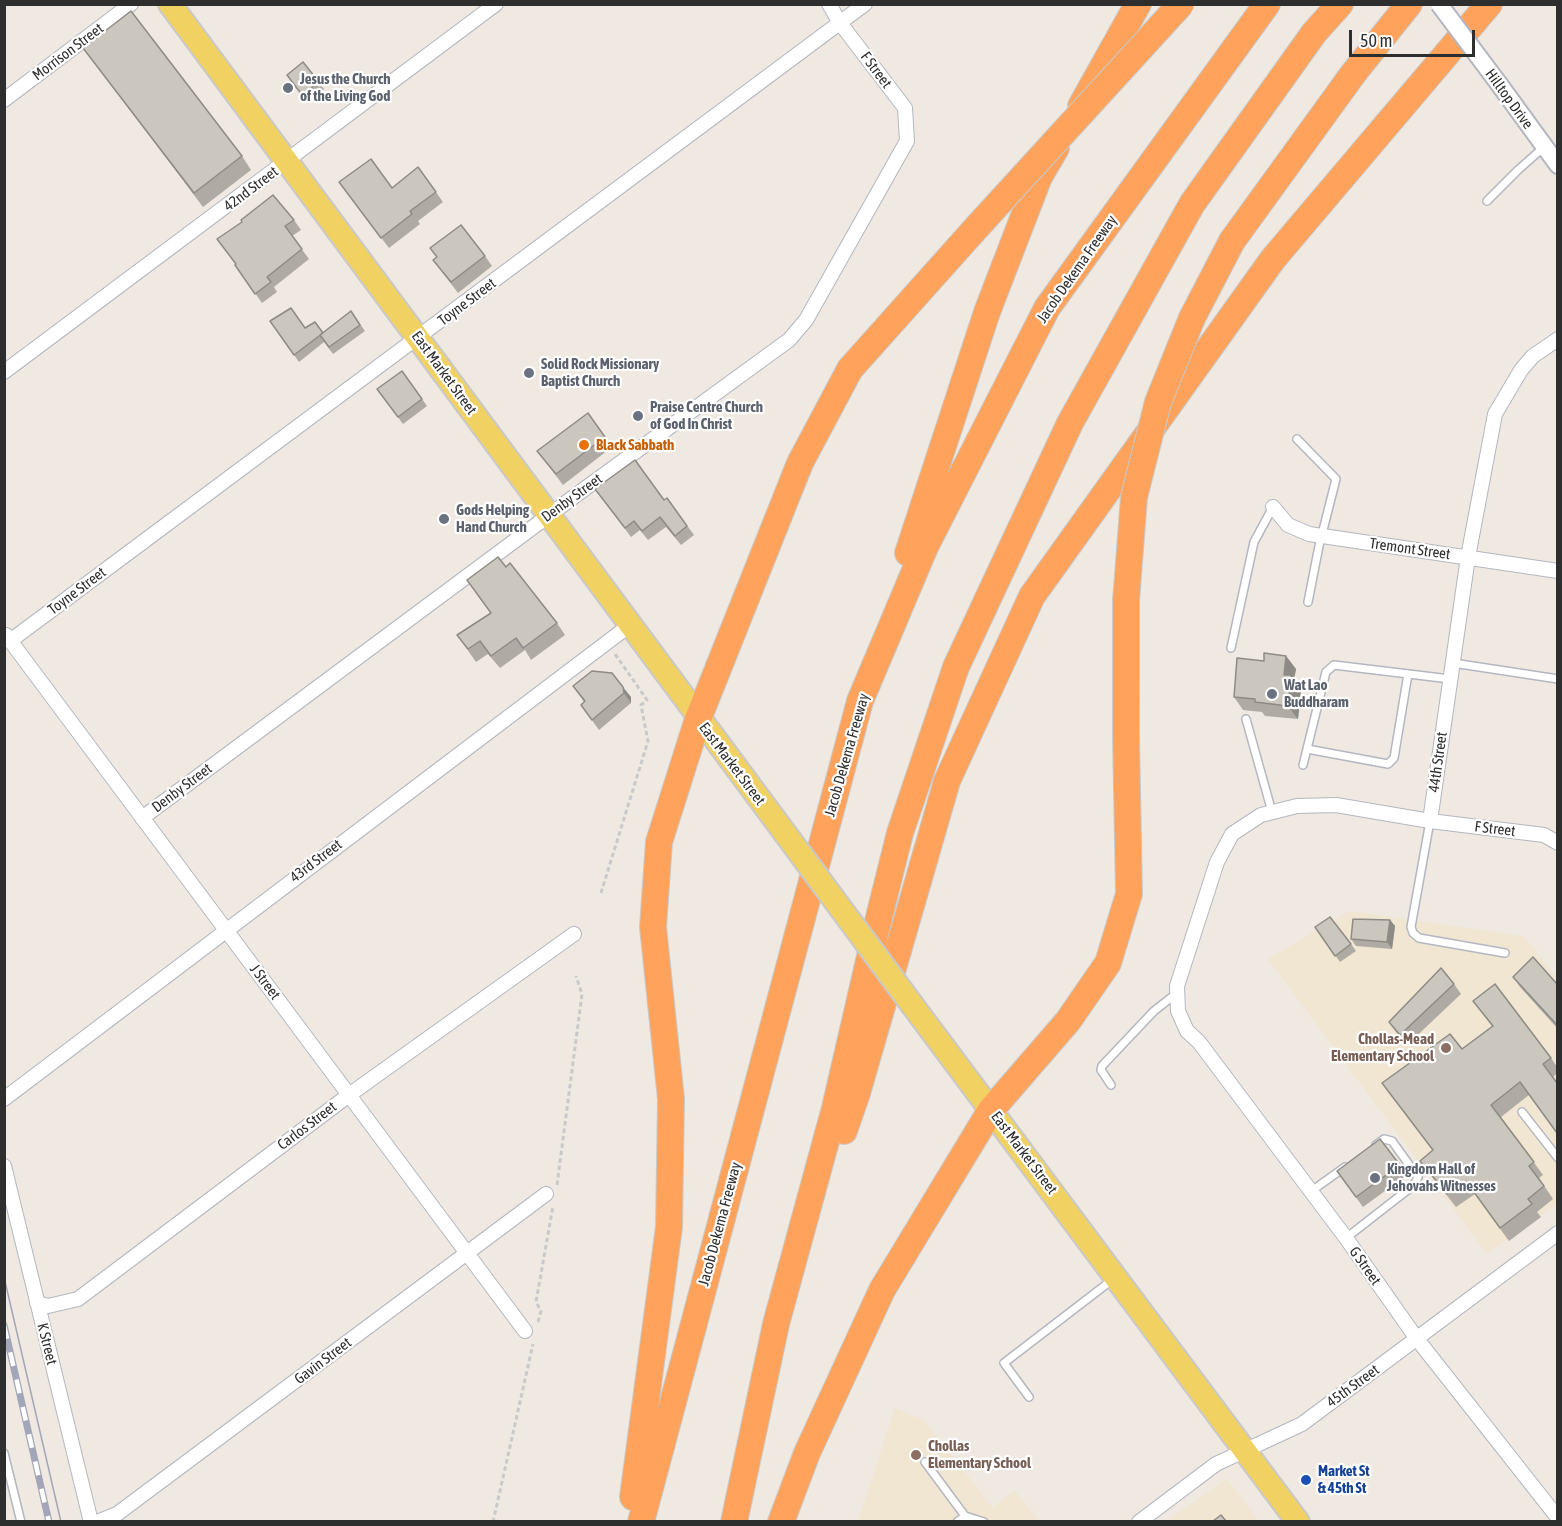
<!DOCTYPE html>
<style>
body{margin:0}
#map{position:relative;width:1562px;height:1526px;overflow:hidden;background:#efe9e1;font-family:"Asap Condensed",sans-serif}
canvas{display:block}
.frame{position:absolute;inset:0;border:6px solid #2e2e2e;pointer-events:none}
.scale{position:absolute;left:1349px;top:30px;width:126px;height:27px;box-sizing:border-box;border:3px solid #2e2e2e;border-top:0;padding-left:8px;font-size:18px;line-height:21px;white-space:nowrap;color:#2e2e2e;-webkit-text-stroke:4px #fff;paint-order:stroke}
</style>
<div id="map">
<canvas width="1562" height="1526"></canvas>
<div class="frame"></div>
<div class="scale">50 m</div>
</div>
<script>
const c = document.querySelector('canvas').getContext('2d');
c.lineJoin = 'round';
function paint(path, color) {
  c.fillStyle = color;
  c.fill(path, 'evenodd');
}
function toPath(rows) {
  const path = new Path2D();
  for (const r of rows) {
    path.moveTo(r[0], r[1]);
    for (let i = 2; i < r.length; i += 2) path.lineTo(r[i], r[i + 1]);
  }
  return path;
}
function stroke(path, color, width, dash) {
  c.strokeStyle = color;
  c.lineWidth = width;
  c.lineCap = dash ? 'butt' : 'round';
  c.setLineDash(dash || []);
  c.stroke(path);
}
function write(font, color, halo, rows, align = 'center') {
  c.font = font + ' "Asap Condensed",sans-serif';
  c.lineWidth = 4.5;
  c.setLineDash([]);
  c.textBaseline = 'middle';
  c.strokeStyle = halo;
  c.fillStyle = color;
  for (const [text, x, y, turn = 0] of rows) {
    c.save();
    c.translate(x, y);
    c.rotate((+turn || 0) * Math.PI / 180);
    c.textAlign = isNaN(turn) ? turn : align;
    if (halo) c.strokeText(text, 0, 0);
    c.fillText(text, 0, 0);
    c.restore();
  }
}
paint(toPath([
 [1350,911,1524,936,1557,978,1557,1204,1487,1254,1268,959],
 [895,1408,924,1420,993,1508,1014,1490,1039,1521,858,1522],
 [1227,1479,1259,1521,1165,1522]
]), '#f0e6d1');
const service = toPath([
 [1487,201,1518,170,1544,147],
 [1297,439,1336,479,1319,546,1308,602],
 [1231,648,1254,542,1273,507],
 [1453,663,1558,679],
 [1246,719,1272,812],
 [1307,749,1388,764,1394,758,1408,674],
 [1303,765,1326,672,1334,665,1450,679],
 [1430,821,1411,927,1413,933,1419,938,1505,953],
 [1111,1085,1101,1070,1102,1066,1154,1011,1177,993],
 [1522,1112,1558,1158],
 [1310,1192,1345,1167],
 [1346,1238,1414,1185,1418,1177,1392,1141,1384,1139,1376,1145],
 [1029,1397,1004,1363,1112,1280],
 [4,1453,21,1522],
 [925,1462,965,1516,984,1522],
 [957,1522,965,1516]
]);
const minor = toPath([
 [4,100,131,4],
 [4,372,496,4],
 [1273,507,1288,525,1309,534,1558,571],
 [6,635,525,1331],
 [10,641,865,4],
 [142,818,583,490,789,340,806,320,907,141,905,108,840,23,829,4],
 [1430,821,1468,557,1495,414,1521,370,1533,356,1558,339],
 [1558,843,1544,835,1430,821,1336,805,1297,806,1261,815,1232,834,1217,862,1177,986,1178,1011,1187,1031,1199,1042,1346,1238,1417,1339,1558,1518],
 [4,1099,630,625],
 [4,1166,91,1522],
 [37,1303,48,1306,78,1299,349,1095,574,934],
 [97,1522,117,1514,546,1194],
 [1139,1522,1216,1464,1302,1424,1558,1233]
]);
const tertiary = toPath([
 [1499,84,1558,165]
]);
const primary = toPath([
 [170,4,773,817],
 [913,1006,1298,1522]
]);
const motorway = toPath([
 [1081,106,1138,4],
 [1192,318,1232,241,1353,74,1409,4],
 [908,553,987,312,1039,177,1056,148],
 [844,1131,857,1093,947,781,1032,596,1273,259,1489,4],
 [633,1497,669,1227,671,1099,653,927,659,842,698,719,800,463,850,369,977,227],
 [641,1522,860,701,925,547,1047,308,1267,4],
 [734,1522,776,1324,835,1108,880,913,900,833,956,667,1070,423,1192,204,1314,33,1340,4],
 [781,1522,807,1453,882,1290,991,1110,1068,1021,1108,963,1129,894,1126,738,1126,601]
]);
stroke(service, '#b4b7c1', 10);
stroke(minor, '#b4b7c1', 16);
stroke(tertiary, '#b4b7c1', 20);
stroke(primary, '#c9c9c9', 26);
stroke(motorway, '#c9c9c9', 28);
stroke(toPath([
 [601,893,648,741,641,705,647,700,615,654],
 [557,1185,582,994,576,976],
 [538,1322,541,1311,536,1302,553,1206],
 [493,1522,533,1344]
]), '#c9c9c9', 3, [4.5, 3]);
stroke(service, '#fff', 7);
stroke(minor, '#fff', 14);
stroke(tertiary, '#fff', 16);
stroke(primary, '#f2d163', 22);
stroke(motorway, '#ffa35c', 26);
stroke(toPath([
 [4,1277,61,1522]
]), '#a3a6b8', 1.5);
const rail = toPath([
 [4,1325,49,1522]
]);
stroke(rail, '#a3a6b8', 7);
stroke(rail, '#fff', 4.5, [14]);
const tertiaryBridge = toPath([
 [1439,4,1499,84]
]);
const primaryBridge = toPath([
 [773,817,913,1006]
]);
const motorwayBridge = toPath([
 [977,227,1181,4],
 [1126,601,1134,497,1158,402,1192,318]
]);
stroke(tertiaryBridge, '#b4b7c1', 20, []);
stroke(primaryBridge, '#c9c9c9', 26, []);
stroke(motorwayBridge, '#c9c9c9', 28, []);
stroke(tertiaryBridge, '#fff', 16);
stroke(primaryBridge, '#f2d163', 22);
stroke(motorwayBridge, '#ffa35c', 26);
paint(toPath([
 [83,48,242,156,251,170,203,207],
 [287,75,319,82,324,89,307,102],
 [418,167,443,202,418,221,420,224,389,248,339,182,392,188],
 [294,220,301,230,292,236,309,259,274,287,277,292,262,303,235,265,236,264,217,239],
 [485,256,492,266,458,293,433,260],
 [351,311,365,331,333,354,324,342,299,362,270,321,305,328,323,333],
 [402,371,427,406,403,424,377,389],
 [588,413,612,447,563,485,537,451],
 [595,489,664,500,667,498,694,535,681,545,666,527,648,540,640,530,631,537],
 [506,567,557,623,565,635,531,660,525,650,500,668,488,654,476,662,457,635,491,613],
 [1286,656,1296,669,1294,680,1301,689,1298,719,1265,716,1262,712,1243,710,1234,697,1264,661],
 [592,671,631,697,631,703,599,730,581,705,584,702,573,686],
 [1390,920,1395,926,1392,949,1356,946,1351,939],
 [1315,927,1351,944,1356,951,1340,962],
 [1513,977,1557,984,1557,1028,1520,987],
 [1454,984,1461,994,1407,1045,1396,1032,1389,1022],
 [1473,1001,1551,1058,1557,1067,1557,1073,1553,1077,1557,1083,1557,1133,1529,1095,1501,1117,1543,1175,1539,1178,1553,1199,1537,1212,1541,1217,1509,1241,1475,1194,1456,1207,1420,1161,1433,1150,1382,1083,1462,1049,1492,1026],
 [1380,1139,1407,1175,1363,1207,1337,1171]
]), '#afaba4');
paint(toPath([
 [1286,656,1296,669,1294,680,1301,689,1298,719,1288,706,1284,675],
 [623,687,631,697,631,703,624,693],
 [1390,920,1395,926,1392,949,1387,942]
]), '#8e8b86');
const building = toPath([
 [131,11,242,156,194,193,83,48,131,11],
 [303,62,319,82,302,95,287,75,303,62],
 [371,159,392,188,418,167,436,192,410,211,412,214,381,238,339,182,371,159],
 [273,195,294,220,285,226,302,249,267,277,271,282,255,294,235,265,236,264,217,239,242,222,241,220,273,195],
 [461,225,485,256,451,282,433,260,437,257,430,248,461,225],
 [291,308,305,328,315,322,323,333,294,355,270,321,291,308],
 [351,311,360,325,329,347,320,335,351,311],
 [402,371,422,399,398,417,377,389,402,371],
 [588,413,605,437,556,474,537,451,588,413],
 [635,460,664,500,667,498,687,526,675,536,660,517,642,531,634,521,625,528,595,489,635,460],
 [498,557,506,567,510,563,557,623,523,648,516,638,491,656,480,641,468,649,457,635,491,613,467,580,498,557],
 [1264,653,1286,656,1284,675,1291,675,1288,706,1255,702,1255,699,1234,697,1237,658,1264,661,1264,653],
 [592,671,612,673,623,687,624,693,592,720,581,705,585,701,573,686,592,671],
 [1330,917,1351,944,1335,956,1315,927,1330,917],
 [1353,919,1390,920,1387,942,1351,939,1353,919],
 [1533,957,1557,984,1557,1025,1513,977,1533,957],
 [1441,968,1454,984,1400,1035,1389,1022,1441,968],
 [1495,984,1551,1058,1543,1064,1557,1083,1557,1133,1520,1082,1491,1105,1534,1162,1529,1166,1544,1186,1528,1199,1532,1204,1500,1228,1466,1181,1447,1194,1420,1161,1433,1150,1382,1083,1450,1034,1462,1049,1493,1026,1473,1001,1495,984],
 [1380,1139,1400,1165,1356,1197,1337,1171,1380,1139],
 [1221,1515,1226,1521,1213,1521,1221,1515]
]);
paint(building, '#cbc7bf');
stroke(building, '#8e8b86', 1.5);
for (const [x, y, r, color] of [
 [288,88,6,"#6b7280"],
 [529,373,6,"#6b7280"],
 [638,416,6,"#6b7280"],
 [584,445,6,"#e8710a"],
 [444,519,6,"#6b7280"],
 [1272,694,6,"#6b7280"],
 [1446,1048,6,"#8d6e63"],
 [1375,1178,6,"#6b7280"],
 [916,1455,6,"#8d6e63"],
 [1306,1480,6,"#1a4fb4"]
]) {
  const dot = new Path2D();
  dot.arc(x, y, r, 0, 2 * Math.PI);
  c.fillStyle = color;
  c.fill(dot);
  stroke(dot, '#fff', 2);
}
write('15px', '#2e2e2e', '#fff', [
 ["Morrison Street",68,52,-37],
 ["F Street",876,70,53],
 ["Hilltop Drive",1509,99,54],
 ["42nd Street",251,189,-37],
 ["Jacob Dekema Freeway",1077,269,-55],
 ["Toyne Street",467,302,-37],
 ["East Market Street",444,373,54],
 ["Denby Street",572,498,-36],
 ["Tremont Street",1410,549,8],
 ["Toyne Street",77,591,-37],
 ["Jacob Dekema Freeway",847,755,-74],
 ["44th Street",1438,762,-82],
 ["East Market Street",732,764,53],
 ["Denby Street",182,788,-37],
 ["F Street",1495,829,7],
 ["43rd Street",316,861,-37],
 ["J Street",265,982,53],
 ["Carlos Street",307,1126,-37],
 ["East Market Street",1024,1153,53],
 ["Jacob Dekema Freeway",720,1224,-75],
 ["G Street",1365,1266,55],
 ["K Street",47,1344,76],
 ["Gavin Street",323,1361,-37],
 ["45th Street",1353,1386,-36]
]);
write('bold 15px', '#5b616d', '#fff', [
 ["Jesus the Church",300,79],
 ["of the Living God",300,96],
 ["Solid Rock Missionary",541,364],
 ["Baptist Church",541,381],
 ["Praise Centre Church",650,407],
 ["of God In Christ",650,424],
 ["Gods Helping",456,510],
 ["Hand Church",456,527],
 ["Wat Lao",1284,685],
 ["Buddharam",1284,702],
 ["Kingdom Hall of",1387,1169],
 ["Jehovahs Witnesses",1387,1186]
], 'left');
write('bold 15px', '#c56008', '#fff', [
 ["Black Sabbath",596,445]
], 'left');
write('bold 15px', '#785e54', '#fff', [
 ["Chollas-Mead",1434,1039],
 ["Elementary School",1434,1056],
 ["Chollas",928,1446,"left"],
 ["Elementary School",928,1463,"left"]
], 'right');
write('bold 15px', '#164399', '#fff', [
 ["Market St",1318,1471],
 ["& 45th St",1318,1488]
], 'left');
</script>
